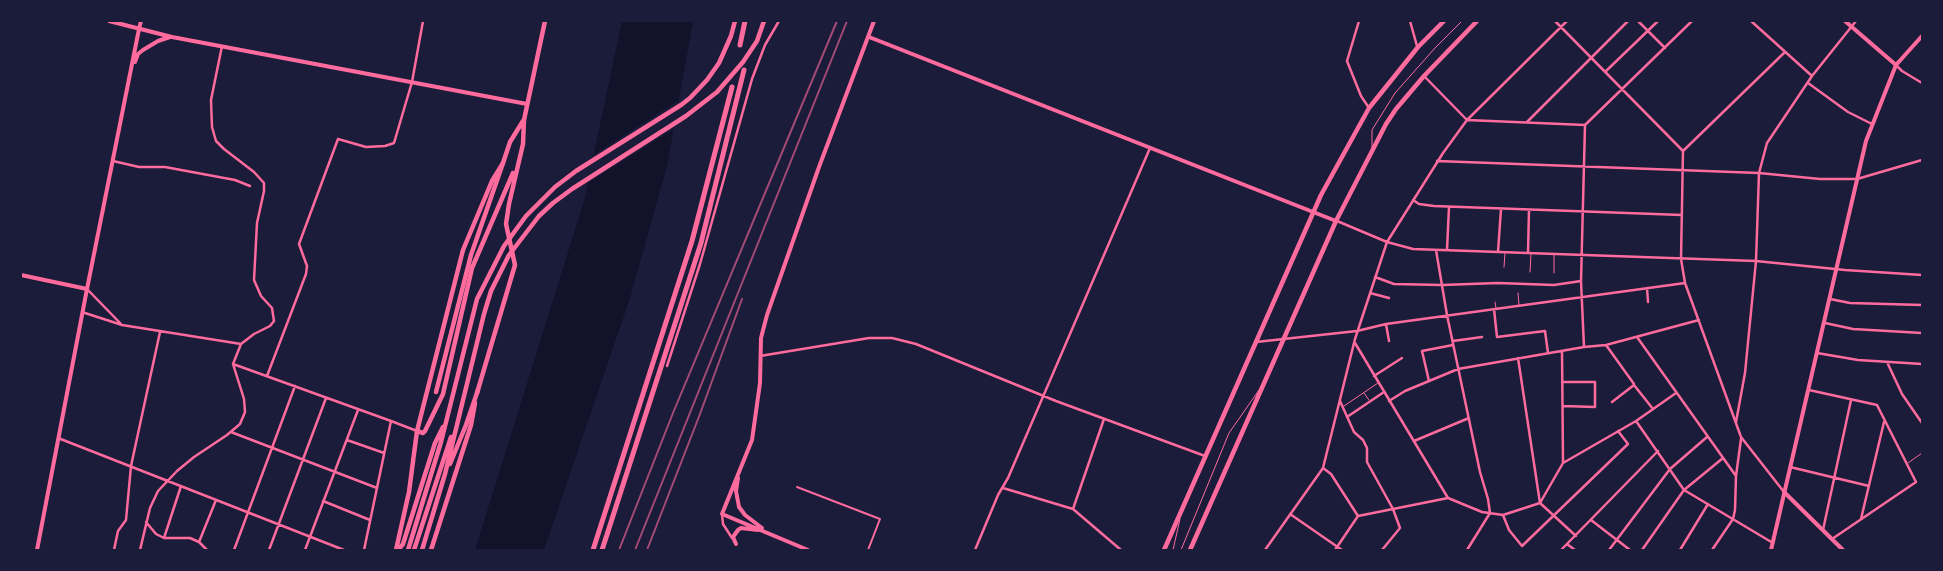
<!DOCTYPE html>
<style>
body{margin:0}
#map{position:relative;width:1943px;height:571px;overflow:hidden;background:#1b1b3a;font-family:"PT Serif",serif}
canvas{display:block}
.frame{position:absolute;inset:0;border:22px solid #1b1b3a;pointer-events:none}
</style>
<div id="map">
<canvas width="1943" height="571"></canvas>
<div class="frame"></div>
</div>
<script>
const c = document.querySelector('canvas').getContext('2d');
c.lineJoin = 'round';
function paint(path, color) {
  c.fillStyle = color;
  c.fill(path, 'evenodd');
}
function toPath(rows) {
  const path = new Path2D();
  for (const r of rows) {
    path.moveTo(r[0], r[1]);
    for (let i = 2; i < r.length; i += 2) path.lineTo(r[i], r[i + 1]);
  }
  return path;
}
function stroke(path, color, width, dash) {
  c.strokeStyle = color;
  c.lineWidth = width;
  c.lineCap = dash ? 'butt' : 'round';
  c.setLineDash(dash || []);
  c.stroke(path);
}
paint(toPath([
 [622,21,693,21,667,166,630,298,544,550,475,550,584,201]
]), '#12122b');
paint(toPath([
 [681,99,677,127,586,184,592,156]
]), '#1b1b3a');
stroke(toPath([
 [1372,148,1372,130,1395,93,1435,48,1462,21],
 [1554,255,1554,273],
 [1504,267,1505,253],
 [1530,272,1531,254],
 [1518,293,1519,305],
 [1495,302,1496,308],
 [1364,393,1369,400],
 [1344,406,1378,383],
 [1908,463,1922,453],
 [1173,550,1180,519],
 [1181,550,1229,433,1259,390]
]), '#ff6b9d', 1);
stroke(toPath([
 [797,487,880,519,868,550]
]), '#ff6b9d', 2);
stroke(toPath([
 [1359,21,1347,61,1361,96,1369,108],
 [1410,21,1417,46],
 [1555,21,1683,151,1681,259,1685,283,1741,437,1784,492],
 [1638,21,1665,48],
 [1751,21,1812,76],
 [1896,65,1902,71,1922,83],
 [1605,72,1658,21],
 [1424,76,1467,120,1585,125,1692,21],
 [1808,83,1848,112,1872,124],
 [1527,122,1628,21],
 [1683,151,1785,52],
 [113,161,139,167,165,167,235,180,250,186],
 [1437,161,1759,173,1820,179,1857,179,1922,160],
 [1413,200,1419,204,1434,206,1682,215],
 [1337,221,1387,242,1413,249,1756,261,1845,270,1922,275],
 [1436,250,1447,315,1480,472,1488,499,1490,513,1467,550],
 [1447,250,1449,207],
 [1498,252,1501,209],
 [1528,253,1529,210],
 [1375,277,1394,284,1442,285,1498,283,1554,285,1581,281],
 [1647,288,1648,302],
 [87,289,121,324],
 [1370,293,1389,298],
 [1830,299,1850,303,1922,305],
 [1494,309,1497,337,1545,331,1548,353],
 [82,312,122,325,241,344],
 [1825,323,1853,329,1922,333],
 [1386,324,1389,341],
 [1637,337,1736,476],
 [1453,341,1482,337],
 [1256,342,1357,331,1386,324,1685,283],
 [1355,343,1448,498],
 [1606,345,1634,384],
 [1584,347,1581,281,1585,125],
 [1562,351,1563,463],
 [1817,353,1858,360,1922,364],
 [760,356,869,338,892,338,916,344,1056,401,1205,456],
 [1518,358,1540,503,1576,536],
 [1887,362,1902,394,1922,423],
 [233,364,391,421,364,550],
 [667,366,700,264,752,79,765,45,779,21],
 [267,376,306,274,307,266,299,244,338,139,366,147,385,146,394,143,412,82,423,21],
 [1374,376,1402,358],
 [1429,381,1422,351,1453,345],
 [1562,382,1595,382,1595,407,1563,406],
 [1809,390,1877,405,1916,482,1832,539],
 [1340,401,1354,432,1363,440,1367,448,1367,462,1393,509,1400,528,1382,550],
 [1389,401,1405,391,1458,369,1584,347,1606,345,1699,320],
 [1612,402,1634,385,1653,409],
 [1347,417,1384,392],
 [391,421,417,431],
 [1636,421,1684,490,1773,543],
 [1736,422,1745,373,1756,261,1759,173,1767,143,1812,76,1856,21],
 [231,432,377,488],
 [58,438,344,550],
 [347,440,384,453],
 [1414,441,1469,418],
 [1790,467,1869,486],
 [1323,468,1331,474,1358,516,1448,498,1482,512,1503,515,1540,503,1563,463,1636,421,1676,393],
 [1003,488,1073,509,1121,550],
 [323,501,370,520],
 [1073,509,1104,419],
 [722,514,723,524,732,538],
 [1290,514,1342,550],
 [1503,515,1509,530,1522,546,1628,444,1618,431],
 [1861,519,1884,422],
 [1591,520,1630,550],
 [146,522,156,534,164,538,190,538,199,542,207,550],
 [1823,530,1851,400],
 [164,538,181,486],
 [199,542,216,500],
 [1567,544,1575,550],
 [114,550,118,531,126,520,131,466,160,332],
 [140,550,150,508,158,491,177,471,194,457,227,435,240,424,245,412,244,399,233,364,241,344,254,334,270,326,274,321,272,308,261,296,254,280,257,223,264,191,264,183,254,172,224,149,216,141,212,127,211,100,222,46],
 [234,550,295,386],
 [269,550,326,398],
 [305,550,358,410],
 [975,550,998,495,1008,478,1150,148],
 [1265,550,1323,468,1355,339,1387,242,1443,153,1467,120,1567,21],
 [1335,550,1358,516],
 [1561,550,1658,451],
 [1609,550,1670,469,1707,437],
 [1642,550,1684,490,1723,458],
 [1680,550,1708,504],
 [1712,550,1733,519,1735,510,1736,476,1741,439]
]), '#ff6b9d', 2.5);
stroke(toPath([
 [139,29,141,21],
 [869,37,1336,221],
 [21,275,87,289],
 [738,478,736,491,739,507,745,515,762,528],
 [1784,492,1843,550],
 [736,544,733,537,738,530,741,528,758,530],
 [808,550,722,514,752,440,760,383,761,338,767,315,819,167,874,21]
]), '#ff6b9d', 4);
stroke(toPath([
 [109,21,172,37,527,104],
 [1845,21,1896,65],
 [135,62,138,54,143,50,158,41,170,37],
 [37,550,87,289,139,29],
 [1771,550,1866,141,1896,65,1922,36]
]), '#ff6b9d', 4);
stroke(toPath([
 [477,393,515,265,506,224,509,204,523,144,524,120,545,21],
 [417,431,423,433,425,431,443,394,472,268,513,173],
 [396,550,409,492,417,431,463,250,492,181,503,163,510,142,523,121],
 [431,550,471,425,475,403],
 [1164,550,1321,195,1369,108,1418,47,1444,21],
 [1190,550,1336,221,1386,124,1396,109,1424,76,1477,21]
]), '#ff6b9d', 4.5);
stroke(toPath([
 [436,392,471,255,503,163],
 [450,464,466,425,478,390],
 [398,550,403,544,435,443,443,427],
 [408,550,441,442,477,299,504,246,526,216,555,187,576,171,681,105,690,98,707,80,719,63,731,36,735,21],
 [414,550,451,437],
 [422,550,445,474,484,314,491,291,509,255,539,216,553,203,572,189,686,116,717,92,743,62,757,41,764,21]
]), '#ff6b9d', 4.5);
stroke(toPath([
 [740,45,745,21],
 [593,550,692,241,732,87],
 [602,550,701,243,744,70]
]), '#ff6b9d', 5);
stroke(toPath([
 [619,550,673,413,837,21],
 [635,550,847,21],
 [647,550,700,414,742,299]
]), '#a44b75', 2);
</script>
